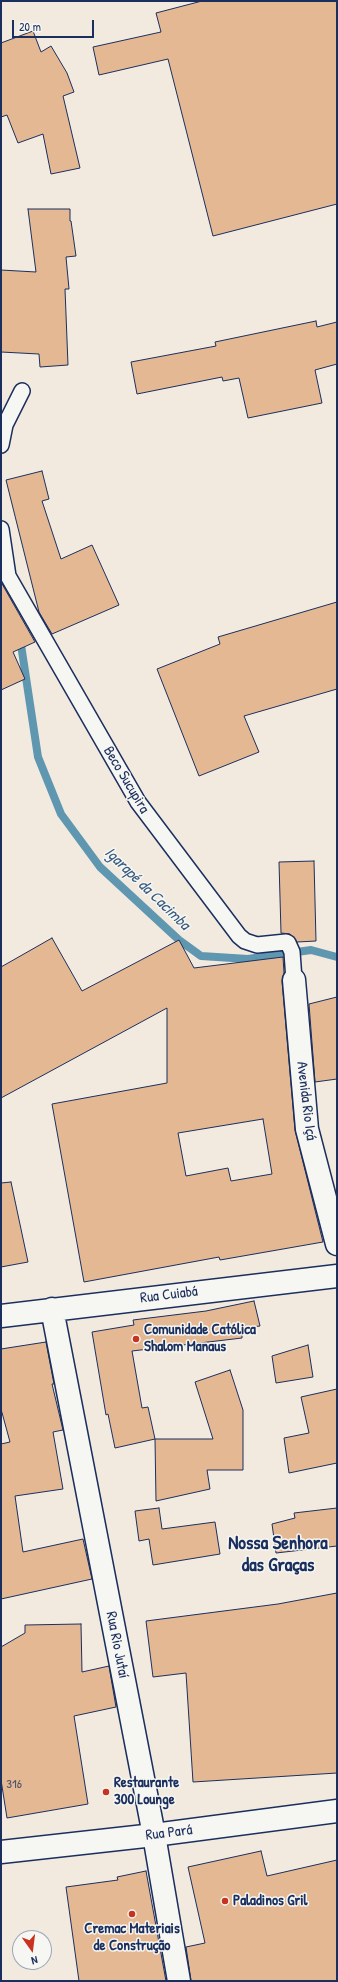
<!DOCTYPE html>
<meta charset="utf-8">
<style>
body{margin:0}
#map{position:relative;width:338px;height:1982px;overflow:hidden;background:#f2eadf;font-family:"Patrick Hand",sans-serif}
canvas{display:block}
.frame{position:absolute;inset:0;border:2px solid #1b2f5e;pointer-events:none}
.north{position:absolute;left:12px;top:1930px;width:40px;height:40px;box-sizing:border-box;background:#f6f6f2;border:1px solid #9ea6b7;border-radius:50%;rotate:166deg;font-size:11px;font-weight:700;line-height:16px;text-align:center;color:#1b2f5e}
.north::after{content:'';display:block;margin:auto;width:14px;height:18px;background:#c8321e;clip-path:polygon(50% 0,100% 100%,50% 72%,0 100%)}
.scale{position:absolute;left:12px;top:20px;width:82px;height:18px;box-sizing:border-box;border:2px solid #1b2f5e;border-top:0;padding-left:5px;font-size:12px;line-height:14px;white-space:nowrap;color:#1b2f5e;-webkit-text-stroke:3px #f6f6f2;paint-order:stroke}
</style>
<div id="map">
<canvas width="338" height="1982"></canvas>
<div class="frame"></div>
<div class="north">N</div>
<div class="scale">20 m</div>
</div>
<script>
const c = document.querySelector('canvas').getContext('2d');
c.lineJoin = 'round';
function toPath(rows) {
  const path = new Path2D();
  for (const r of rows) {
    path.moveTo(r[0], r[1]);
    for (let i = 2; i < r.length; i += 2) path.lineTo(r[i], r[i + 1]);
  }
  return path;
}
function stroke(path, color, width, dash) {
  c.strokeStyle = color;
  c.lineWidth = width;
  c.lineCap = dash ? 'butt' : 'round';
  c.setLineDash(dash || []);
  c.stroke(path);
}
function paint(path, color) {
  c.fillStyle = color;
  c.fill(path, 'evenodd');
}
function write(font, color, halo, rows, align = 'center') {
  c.font = font + ' "Patrick Hand",sans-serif';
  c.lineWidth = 3;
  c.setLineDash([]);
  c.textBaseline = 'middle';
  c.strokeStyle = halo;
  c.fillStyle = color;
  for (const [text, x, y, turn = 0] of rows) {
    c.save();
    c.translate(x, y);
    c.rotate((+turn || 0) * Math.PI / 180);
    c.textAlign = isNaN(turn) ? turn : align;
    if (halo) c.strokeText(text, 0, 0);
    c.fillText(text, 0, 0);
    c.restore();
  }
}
stroke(toPath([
 [20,638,38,757,61,814,100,867,179,940,201,956,248,959,311,950,337,957]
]), '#5f97b1', 8);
const building = toPath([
 [202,1,337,1,337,204,213,236,168,59,99,75,93,47,161,32,156,13,202,1],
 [33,31,41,52,51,46,67,73,74,92,63,96,80,168,51,174,43,134,18,143,7,115,1,117,1,43,33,31],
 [28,209,70,209,70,221,71,221,76,256,66,257,69,289,65,289,68,365,40,367,39,354,1,352,1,270,36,272,28,209],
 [316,321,317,327,337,322,337,364,315,370,322,403,248,418,239,378,223,381,222,377,137,394,131,362,216,346,215,342,316,321],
 [42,471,49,499,42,501,61,559,92,545,119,605,52,634,39,612,6,480,42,471],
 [1,582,35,642,13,652,25,679,1,690,1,582],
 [337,602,337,689,244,716,259,752,199,776,157,669,220,644,218,637,337,602],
 [314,861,316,941,297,942,290,934,281,933,279,862,314,861],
 [52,938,82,991,179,940,194,968,283,957,284,973,282,981,295,1130,323,1242,220,1260,219,1257,84,1282,52,1104,167,1083,167,1008,1,1098,1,967,52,938],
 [263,1119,272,1174,231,1181,228,1168,186,1176,178,1133,263,1119],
 [337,997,337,1079,315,1082,309,1004,337,997],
 [11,1182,28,1262,1,1267,1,1183,11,1182],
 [254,1301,260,1326,242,1328,242,1338,132,1351,142,1408,148,1407,155,1439,115,1448,108,1414,106,1415,92,1332,134,1325,133,1320,206,1311,254,1301],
 [46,1342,54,1384,52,1384,63,1430,53,1432,63,1489,15,1496,23,1552,83,1539,92,1579,1,1599,1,1444,10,1442,1,1409,1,1349,46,1342],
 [308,1345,313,1377,276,1383,272,1356,308,1345],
 [230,1370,243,1410,243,1470,207,1470,210,1489,156,1501,155,1439,213,1439,195,1382,230,1370],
 [337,1389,337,1463,289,1473,284,1438,309,1433,301,1397,337,1389],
 [159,1508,162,1529,215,1522,220,1554,153,1565,149,1539,139,1541,135,1511,159,1508],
 [337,1508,337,1546,276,1553,272,1524,295,1518,294,1513,337,1508],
 [337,1593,337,1773,193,1782,186,1673,153,1677,146,1621,278,1604,337,1593],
 [81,1624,82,1672,109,1666,116,1707,74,1716,88,1804,7,1818,1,1780,1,1647,25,1633,25,1625,81,1624],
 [261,1851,267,1876,337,1860,337,1981,191,1981,186,1947,205,1943,188,1867,261,1851],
 [146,1871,166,1981,79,1981,66,1887,118,1880,117,1877,146,1871]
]);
paint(building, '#e3b893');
stroke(building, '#1b2f5e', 1);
const lane = toPath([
 [1,445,5,425,22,391],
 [1,529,8,576,138,802,239,936,245,941,257,945,286,942,288,943,292,952,294,980]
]);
const street = toPath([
 [294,980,307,1129,337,1244],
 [52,1309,154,1835,179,1981],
 [1,1316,337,1276]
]);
const secondary = toPath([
 [1,1852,154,1835,337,1811]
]);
stroke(lane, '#1b2f5e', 18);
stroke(street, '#1b2f5e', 25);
stroke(secondary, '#1b2f5e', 25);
stroke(lane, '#f6f6f2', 15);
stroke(street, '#f6f6f2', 22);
stroke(secondary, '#f6f6f2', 22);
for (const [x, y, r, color] of [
 [136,1339,4,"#c8321e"],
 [106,1792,4,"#c8321e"],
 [225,1901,4,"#c8321e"],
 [132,1914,4,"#c8321e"]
]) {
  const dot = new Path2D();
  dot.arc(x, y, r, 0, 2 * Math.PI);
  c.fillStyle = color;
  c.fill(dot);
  stroke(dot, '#f6f6f2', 1.5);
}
write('13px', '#4d516b', null, [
 ["316",14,1785]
]);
write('15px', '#1b2f5e', '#f6f6f2', [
 ["Beco Sucupira",126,780,59],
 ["Avenida Rio Içá",306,1101,83],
 ["Rua Cuiabá",169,1295,-7],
 ["Rua Rio Jutaí",117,1645,79],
 ["Rua Pará",169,1833,-7]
]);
write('bold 15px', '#1b2f5e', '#f6f6f2', [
 ["Comunidade Católica",144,1330],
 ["Shalom Manaus",144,1347],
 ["Restaurante",114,1783],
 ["300 Lounge",114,1800],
 ["Paladinos Gril",233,1901],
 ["Cremac Materiais",132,1929,"center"],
 ["de Construção",132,1946,"center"]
], 'left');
write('italic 16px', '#385a80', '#f6f6f2', [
 ["Igarapé da Cacimba",147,889,44]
]);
write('bold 19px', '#1b2f5e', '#f6f6f2', [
 ["Nossa Senhora",278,1544],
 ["das Graças",278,1566]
]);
</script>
